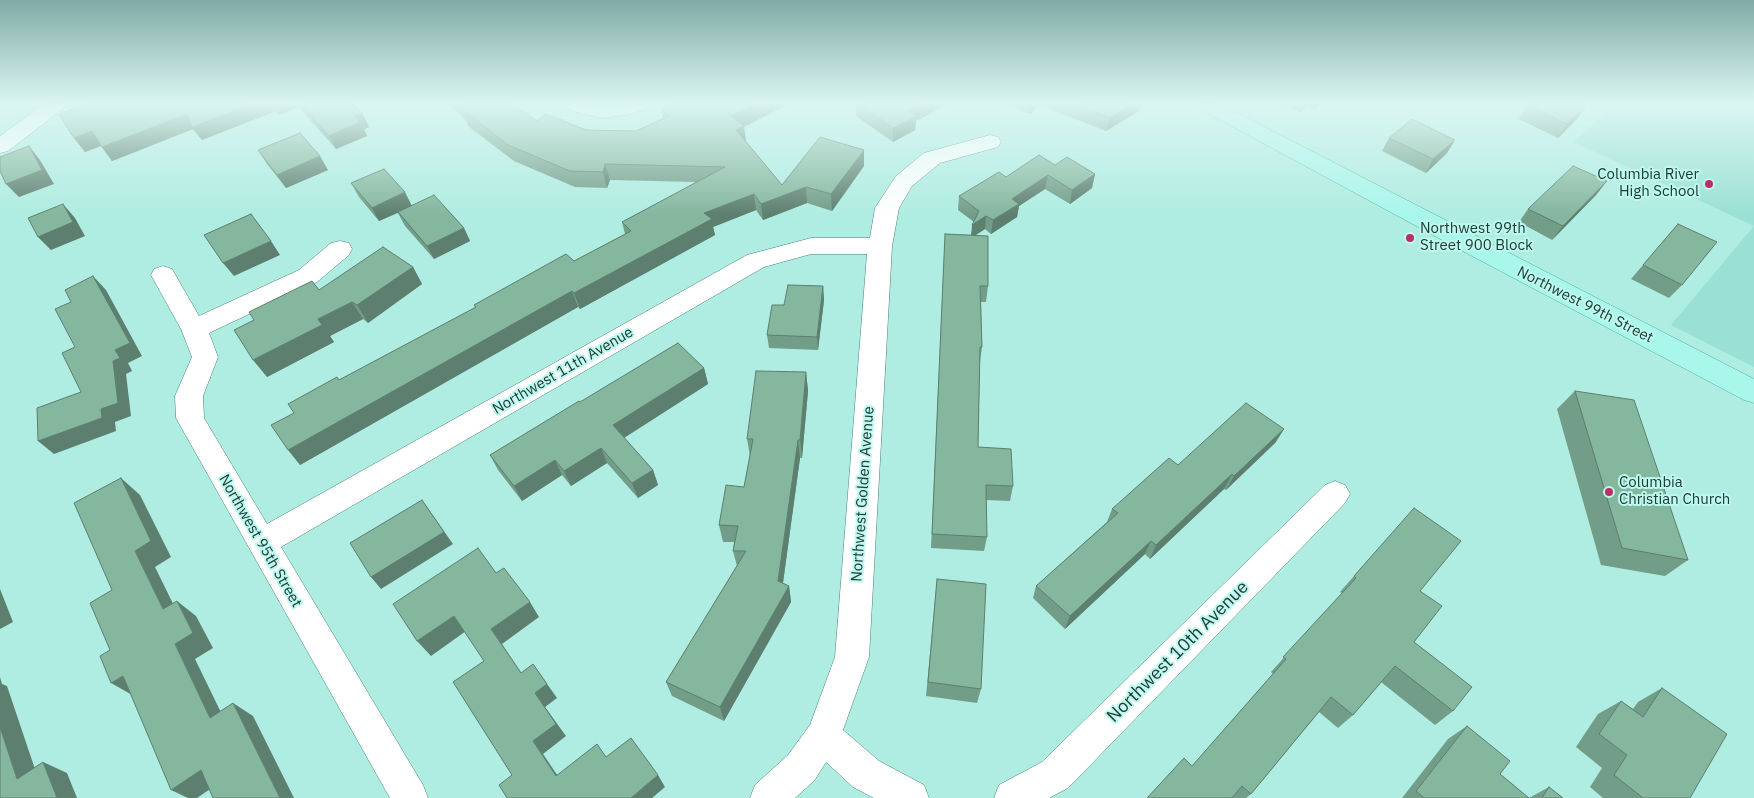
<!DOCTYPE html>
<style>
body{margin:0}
canvas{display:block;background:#afece1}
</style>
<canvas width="1754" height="798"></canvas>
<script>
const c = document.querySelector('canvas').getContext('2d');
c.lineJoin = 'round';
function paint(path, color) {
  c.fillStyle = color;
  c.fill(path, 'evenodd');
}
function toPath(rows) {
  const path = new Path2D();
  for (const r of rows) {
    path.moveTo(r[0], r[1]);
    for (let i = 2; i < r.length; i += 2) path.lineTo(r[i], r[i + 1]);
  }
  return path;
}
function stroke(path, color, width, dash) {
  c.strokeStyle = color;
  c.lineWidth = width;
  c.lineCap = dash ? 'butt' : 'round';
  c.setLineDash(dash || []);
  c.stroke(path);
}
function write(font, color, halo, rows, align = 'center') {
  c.font = font + ' "IBM Plex Sans",sans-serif';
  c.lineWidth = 4;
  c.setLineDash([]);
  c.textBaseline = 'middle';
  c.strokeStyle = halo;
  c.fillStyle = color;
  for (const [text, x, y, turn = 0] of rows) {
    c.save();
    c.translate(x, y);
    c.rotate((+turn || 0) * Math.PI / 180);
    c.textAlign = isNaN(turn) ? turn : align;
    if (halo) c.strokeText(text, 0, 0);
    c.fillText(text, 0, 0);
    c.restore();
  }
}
paint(toPath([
 [1615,104,1754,104,1754,367,1671,325,1754,226,1574,142]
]), '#9ae0d4');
const minor = toPath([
 [44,104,67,104,64,108,8,151,0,153,0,136,44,104],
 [563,104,603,106,651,104,648,108,631,114,603,118,576,112,566,108,563,104],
 [990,135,998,137,1001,142,998,147,940,163,912,186,899,208,892,246,869,657,843,730,879,761,924,785,929,798,874,798,853,787,826,762,814,781,795,798,750,798,755,785,788,755,810,725,835,657,867,254,811,254,764,267,281,547,423,785,428,798,390,798,176,418,175,396,192,357,181,329,151,275,154,269,163,266,172,269,199,316,299,270,331,243,340,241,349,243,352,249,349,255,317,282,209,333,218,357,203,396,204,418,267,524,747,255,811,238,870,238,875,208,896,176,924,153,990,135],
 [1335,481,1345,485,1350,494,1345,503,1068,788,1049,798,994,798,999,785,1042,762,1325,485,1335,481]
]);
const major = toPath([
 [1195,104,1220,104,1754,379,1754,403,1744,400,1457,248,1198,108,1195,104]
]);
stroke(minor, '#488279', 1);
stroke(major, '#54b0a2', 1);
paint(minor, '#fff');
paint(major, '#a9f6eb');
paint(toPath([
 [87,104,353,104,362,113,369,127,364,129,367,136,336,149,299,107,279,115,276,111,202,140,193,129,112,161,101,146,85,152,74,138],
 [449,104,513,104,537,121,586,130,636,131,663,118,661,109,744,127,746,141,782,185,864,166,832,211,807,203,763,220,756,210,713,227,715,235,580,309,578,307,300,465,294,413,339,380,475,308,474,305,574,261,625,234,622,222,696,182,610,180,607,188,575,187,514,161,468,126,466,120],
 [856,104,948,104,916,121,915,130,893,142,856,116],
 [1005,104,1141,104,1139,111,1106,131,1039,105,1030,114],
 [1280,104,1321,104,1315,109,1307,106,1300,112],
 [1527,105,1577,119,1558,138,1519,119],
 [1389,138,1455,140,1447,153,1426,173,1382,151],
 [258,150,328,170,286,188,267,164],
 [1055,165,1095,174,1092,188,1070,204,1045,189,1019,206,1017,217,991,234,985,229,976,235,988,286,986,302,981,302,982,347,980,362,978,447,1013,486,1010,501,986,500,987,537,984,551,931,548,945,234,971,235,974,222,958,210,959,196,1006,177],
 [1607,181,1596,195,1552,240,1519,222,1528,209],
 [351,183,412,206,464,228,470,241,434,259,405,226,398,213,379,221,359,197],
 [1678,224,1682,285,1669,298,1631,279],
 [413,267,422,284,368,323,363,319,330,336,334,342,267,377,319,290],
 [823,286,824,300,818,350,769,348,767,335,784,305],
 [704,368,708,384,624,438,653,470,658,485,638,498,607,463,571,486,562,475,522,501,498,470,490,455,580,402],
 [806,372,808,391,802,458,800,458,783,583,789,586,791,602,724,721,672,696,666,682,737,566,733,551,734,542,723,542,719,525,744,487,750,456,747,439],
 [1575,391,1688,560,1665,576,1601,565,1557,409],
 [1284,429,1275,443,1226,490,1224,489,1150,559,1145,554,1065,629,1033,598,1036,586,1107,522,1112,509,1178,465],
 [1354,576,1420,591,1414,642,1453,711,1435,725,1381,682,1353,715,1338,728,1319,712,1251,794,1246,798,1147,798,1192,766,1273,674,1271,672,1342,593,1340,592],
 [937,579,981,689,977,703,926,696],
 [1662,688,1690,798,1603,798,1590,787,1602,768,1576,747,1598,714,1621,701,1633,709,1638,702],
 [1467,726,1500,774,1529,798,1549,787,1563,798,1402,798,1448,739]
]), '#729d88');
paint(toPath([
 [252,104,271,104,276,111,202,140,193,129,112,161,102,147,187,114],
 [272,104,297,104,299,107,279,115],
 [756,104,789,104,744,127,746,142,736,131,731,116],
 [922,104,948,104,916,121,915,130,893,142,893,128,908,111],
 [1031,104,1039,104,1030,114],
 [1132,104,1141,104,1139,111,1106,131,1110,118],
 [1303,104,1308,104,1307,106,1300,112],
 [1317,104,1321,104,1315,109],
 [1587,105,1577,119,1558,138,1567,124],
 [362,113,369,127,364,129,367,136,336,149,329,136,355,116],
 [92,131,103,145,85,152,74,138],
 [1455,140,1447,153,1426,173,1433,159],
 [29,146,40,160,54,184,19,197,6,184],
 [864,150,864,166,832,211,831,194],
 [320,156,328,170,286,188,277,175],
 [605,164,610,180,607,188,603,172],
 [1095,174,1092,188,1070,204,1072,190],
 [1048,175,1045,189,1019,206,1017,217,991,234,993,220,1012,199],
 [1607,181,1596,195,1552,240,1563,226],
 [806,187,807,203,763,220,761,204],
 [405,192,412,206,379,221,372,208],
 [754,194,756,210,713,227,715,235,580,309,574,293,704,213],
 [63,204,75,218,85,236,51,250,38,237],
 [986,216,985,229,971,238,972,225],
 [464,228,470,241,434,259,427,246],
 [271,241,280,255,234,276,223,263],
 [413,267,422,284,368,323,357,305],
 [93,276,106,290,142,356,128,363,132,371,126,374,131,416,115,422,116,431,54,454,38,441,101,409,113,361,115,350],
 [823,286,824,300,818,350,817,337],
 [572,291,578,307,300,465,288,450],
 [352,302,363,319,330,336,334,342,267,377,253,360,318,319],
 [704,368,708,384,619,441,613,425],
 [806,372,808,391,802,458,800,440],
 [1284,429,1275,443,1226,490,1234,476],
 [798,440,800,458,781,597,778,581],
 [601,448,607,463,571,486,564,471],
 [555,460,562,475,522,501,514,486],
 [653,470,658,485,638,498,632,483],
 [1232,474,1224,489,1150,559,1156,545],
 [121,478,140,495,171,557,155,567,183,624,163,609,135,551],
 [422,500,453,544,381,589,371,577],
 [1151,541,1145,554,1065,629,1070,616],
 [789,586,791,602,724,721,720,707],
 [0,589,13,622,0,629],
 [177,601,196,616,213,648,195,659,230,731,210,718,175,644],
 [530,602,539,617,502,644,531,687,491,629],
 [454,616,466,631,431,656,417,641],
 [533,664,557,698,545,707,566,736,543,754,566,788,556,776,533,741],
 [123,676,134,696,111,683],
 [0,677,2,684,7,686,42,790,17,779,0,727],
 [233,703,253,716,294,798,280,798],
 [43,762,67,773,77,798,57,798],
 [201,770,222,781,197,798,188,798,171,790],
 [658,775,665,787,652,798,631,798]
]), '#5d7f6f');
const building = toPath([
 [87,104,252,104,192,127,187,114,102,147,92,131,74,138,59,114,87,104],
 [301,104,353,104,362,113,355,116,360,122,329,136,301,104],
 [459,104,513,104,537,121,546,114,586,130,636,131,669,116,661,109,672,104,756,104,731,116,744,126,736,130,782,185,820,137,864,150,831,194,806,187,761,204,754,194,704,213,712,219,574,293,572,291,288,450,271,425,294,413,288,404,337,377,339,380,476,307,474,305,566,254,574,261,631,231,622,222,725,167,605,164,603,172,570,171,508,145,462,109,464,108,459,104],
 [858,104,922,104,908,111,916,116,893,128,858,104],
 [1074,104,1132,104,1110,118,1074,104],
 [1529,104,1583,104,1587,105,1567,124,1527,105,1529,104],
 [1412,119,1455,140,1433,159,1389,138,1412,119],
 [300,133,320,156,277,175,258,150,300,133],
 [29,146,42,170,6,184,0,171,0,157,29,146],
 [1039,155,1055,165,1067,157,1095,174,1072,190,1048,175,1012,199,1019,204,993,220,986,216,972,225,979,211,959,196,999,172,1006,177,1039,155],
 [1573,166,1607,181,1563,226,1528,209,1573,166],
 [384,169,405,192,372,208,351,183,384,169],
 [434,195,464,228,427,246,398,212,434,195],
 [63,204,73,222,38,237,28,218,63,204],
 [251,214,271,241,223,263,204,235,251,214],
 [1678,224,1717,242,1682,285,1643,265,1678,224],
 [945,234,988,236,988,286,980,286,982,347,980,347,978,447,1011,449,1013,486,986,485,987,537,932,534,945,234],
 [383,247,413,267,357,305,352,302,318,319,322,325,253,360,234,330,254,320,249,312,312,281,319,290,383,247],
 [93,276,130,343,115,350,120,358,113,361,118,403,101,409,102,418,38,441,37,408,81,392,62,353,75,347,55,309,71,302,65,290,93,276],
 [788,285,823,286,817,337,767,335,772,305,784,305,788,285],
 [678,343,704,368,613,425,653,470,632,483,601,448,564,471,555,460,514,486,490,455,579,401,580,402,678,343],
 [756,371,806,372,800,440,798,440,778,581,789,586,720,707,666,682,746,551,733,551,738,526,719,525,726,485,744,487,753,439,747,439,756,371],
 [1575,391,1634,400,1688,560,1622,548,1575,391],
 [1246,403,1284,429,1234,476,1232,474,1156,545,1151,541,1070,616,1036,586,1118,513,1112,509,1169,458,1178,465,1246,403],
 [121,478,151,541,135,551,163,609,177,601,193,633,175,644,210,718,233,703,280,798,213,798,201,770,171,790,123,676,111,683,100,656,110,650,90,603,112,590,74,503,121,478],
 [422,500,444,532,371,577,350,543,422,500],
 [1414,508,1461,541,1420,591,1442,606,1414,642,1472,687,1453,711,1395,666,1353,715,1331,697,1251,794,1242,786,1232,798,1147,798,1184,758,1192,766,1286,659,1283,657,1356,578,1354,576,1414,508],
 [478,548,496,573,504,568,530,602,491,629,521,673,533,664,547,684,535,693,556,724,533,741,556,776,597,744,606,757,631,738,658,775,631,798,507,798,499,785,512,775,453,682,484,661,454,616,417,641,393,604,478,548],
 [937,579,986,584,981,689,928,682,937,579],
 [1662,688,1727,734,1690,798,1643,798,1614,775,1627,755,1599,734,1621,701,1643,717,1662,688],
 [1467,726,1510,761,1500,774,1529,798,1424,798,1416,791,1467,726],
 [0,727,17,779,43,762,57,798,0,798,0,727],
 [1549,787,1563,798,1542,798,1549,787]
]);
paint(building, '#85b69e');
stroke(building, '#5d7f6f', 1);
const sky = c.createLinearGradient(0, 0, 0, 215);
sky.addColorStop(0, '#80aba6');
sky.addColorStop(0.48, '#dbf6f2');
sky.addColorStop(1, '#dbf6f200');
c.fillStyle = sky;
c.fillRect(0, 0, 1754, 215);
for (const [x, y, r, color] of [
 [1709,184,5,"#bb2f65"],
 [1410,238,5,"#bb2f65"],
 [1609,492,5,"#bb2f65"]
]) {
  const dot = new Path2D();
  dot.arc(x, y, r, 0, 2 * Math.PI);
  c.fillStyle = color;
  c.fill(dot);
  stroke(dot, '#bcf9ee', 2);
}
write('15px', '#213a35', '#bcf9ee', [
 ["Columbia River",1699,175,"right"],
 ["High School",1699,192,"right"],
 ["Northwest 99th",1420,229],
 ["Street 900 Block",1420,246],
 ["Columbia",1619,483],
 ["Christian Church",1619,500]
], 'left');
write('15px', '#213a35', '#bcf9ee', [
 ["Northwest 99th Street",1585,305,27],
 ["Northwest 11th Avenue",563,371,-30],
 ["Northwest Golden Avenue",863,494,-86],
 ["Northwest 95th Street",260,541,60]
]);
write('18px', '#213a35', '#bcf9ee', [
 ["Northwest 10th Avenue",1178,652,-45]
]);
</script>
